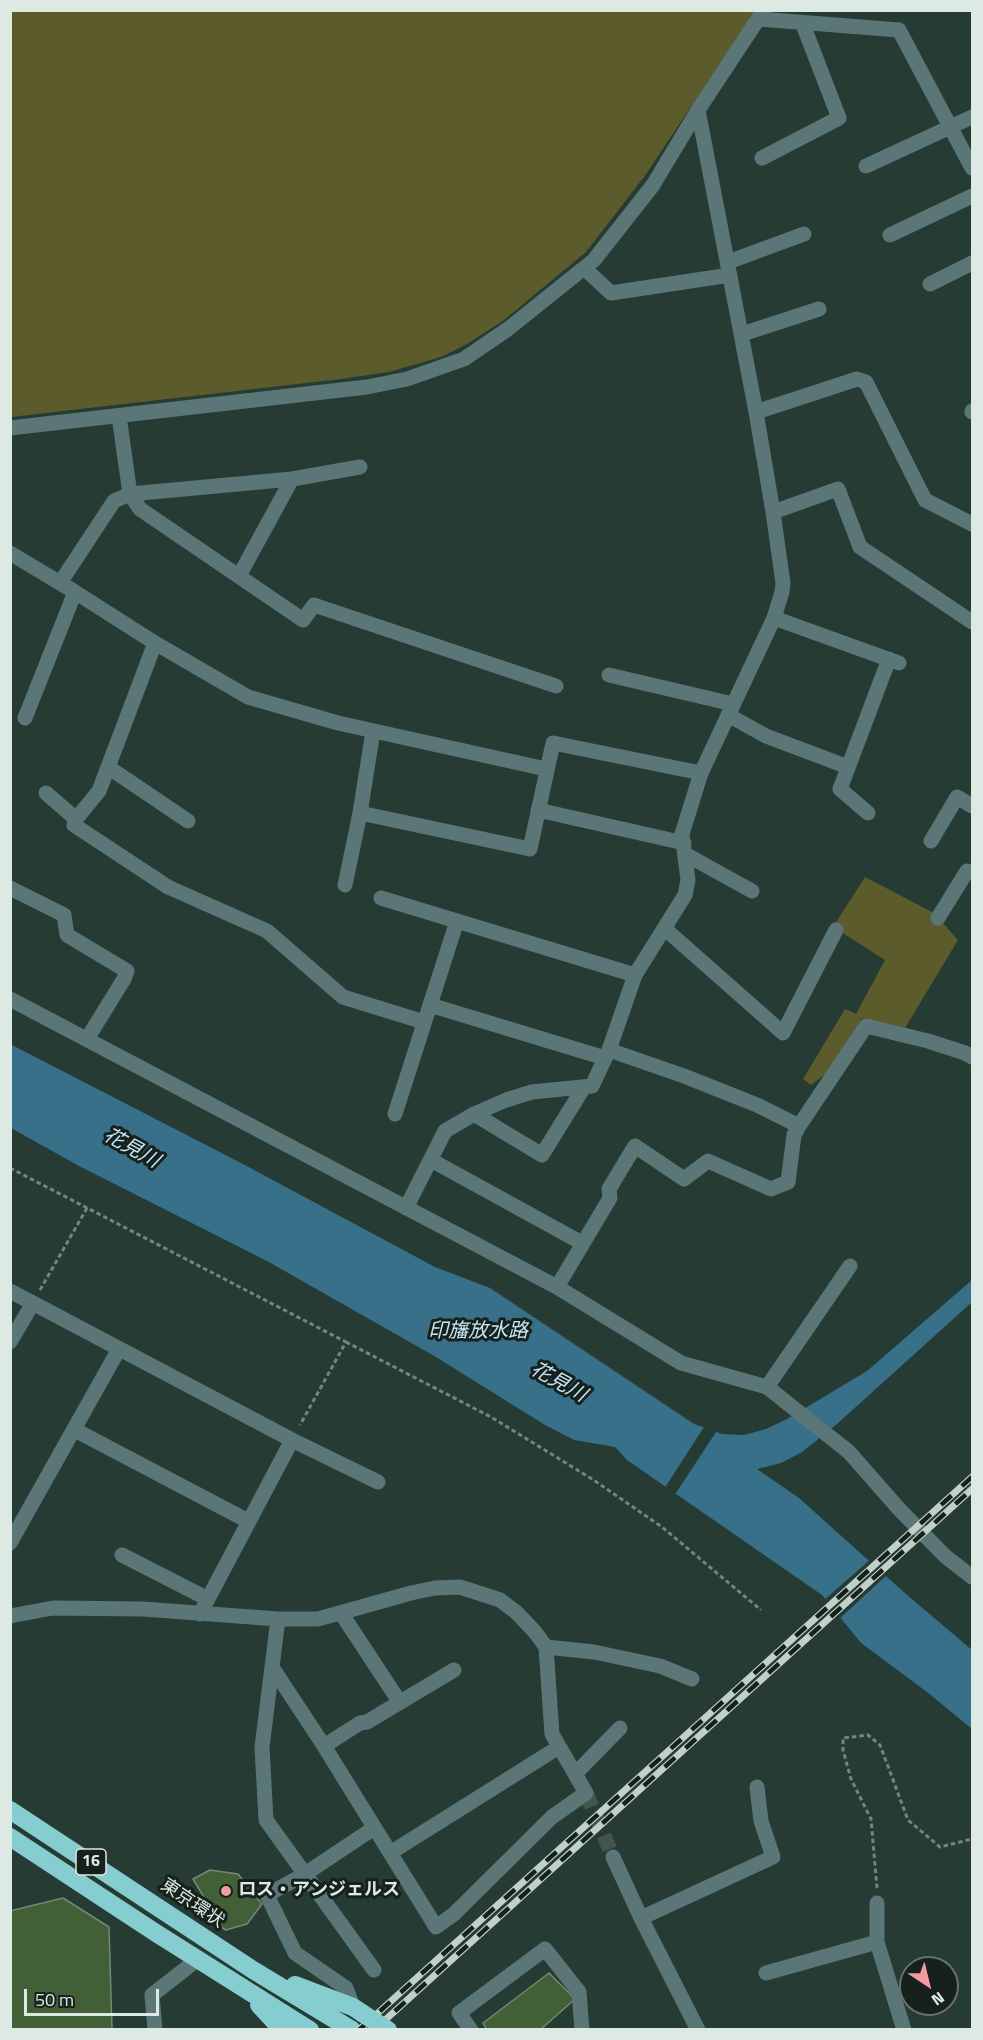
<!DOCTYPE html>
<meta charset="utf-8">
<style>
body{margin:0}
#map{position:relative;width:983px;height:2040px;overflow:hidden;background:#253b33;font-family:"Titillium Web",sans-serif}
canvas{display:block}
.frame{position:absolute;inset:0;border:12px solid #ddeae4;pointer-events:none}
.north{position:absolute;left:899px;top:1956px;width:60px;height:60px;box-sizing:border-box;background:#16201c;border:2px solid #66716c;border-radius:50%;rotate:145deg;font-size:16px;font-weight:700;line-height:24px;text-align:center;color:#ddeae4}
.north::after{content:'';display:block;margin:auto;width:21px;height:27px;background:#f49aa0;clip-path:polygon(50% 0,100% 100%,50% 72%,0 100%)}
.scale{position:absolute;left:24px;top:1989px;width:135px;height:27px;box-sizing:border-box;border:3px solid #ddeae4;border-top:0;padding-left:8px;font-size:18px;line-height:21px;white-space:nowrap;color:#ddeae4;-webkit-text-stroke:4px #16201c;paint-order:stroke}
</style>
<div id="map">
<canvas width="983" height="2040"></canvas>
<div class="frame"></div>
<div class="north">N</div>
<div class="scale">50 m</div>
</div>
<script>
const c = document.querySelector('canvas').getContext('2d');
c.lineJoin = 'round';
function paint(path, color) {
  c.fillStyle = color;
  c.fill(path, 'evenodd');
}
function toPath(rows) {
  const path = new Path2D();
  for (const r of rows) {
    path.moveTo(r[0], r[1]);
    for (let i = 2; i < r.length; i += 2) path.lineTo(r[i], r[i + 1]);
  }
  return path;
}
function stroke(path, color, width, dash) {
  c.strokeStyle = color;
  c.lineWidth = width;
  c.lineCap = dash ? 'butt' : 'round';
  c.setLineDash(dash || []);
  c.stroke(path);
}
function write(font, color, halo, rows, align = 'center') {
  c.font = font + ' "Titillium Web","Noto Sans JP",sans-serif';
  c.lineWidth = 6;
  c.setLineDash([]);
  c.textBaseline = 'middle';
  c.strokeStyle = halo;
  c.fillStyle = color;
  for (const [text, x, y, turn = 0] of rows) {
    c.save();
    c.translate(x, y);
    c.rotate((+turn || 0) * Math.PI / 180);
    c.textAlign = isNaN(turn) ? turn : align;
    if (halo) c.strokeText(text, 0, 0);
    c.fillText(text, 0, 0);
    c.restore();
  }
}
paint(toPath([
 [10,11,755,11,644,177,586,252,504,320,467,344,441,357,389,372,341,379,11,417],
 [865,877,934,913,958,940,905,1028,862,1018,827,1073,811,1085,803,1079,845,1009,856,1014,885,960,833,927]
]), '#5c5b2c');
paint(toPath([
 [10,1044,241,1163,435,1267,490,1288,694,1424,722,1434,744,1435,766,1429,787,1419,867,1371,972,1280,972,1302,837,1424,802,1452,781,1463,757,1469,799,1498,906,1594,972,1650,972,1729,927,1692,861,1643,822,1595,627,1460,615,1447,574,1440,545,1425,436,1357,267,1261,79,1166,11,1128]
]), '#387089');
paint(toPath([
 [706,1424,718,1429,674,1496,664,1489],
 [871,1559,888,1574,838,1620,823,1601]
]), '#253b33');
const building = toPath([
 [210,1870,238,1874,262,1904,247,1924,226,1930,207,1919,208,1904,193,1879,210,1870],
 [63,1898,109,1927,112,2030,10,2030,10,1911,63,1898],
 [549,1973,575,1999,540,2030,487,2030,483,2023,549,1973]
]);
paint(building, '#426038');
stroke(building, '#788774', 1.5);
stroke(toPath([
 [586,1793,613,1857]
]), '#41554e', 15, [15, 8]);
stroke(toPath([
 [10,1168,346,1342,300,1425],
 [40,1290,87,1208],
 [346,1342,491,1417,592,1479,662,1527,761,1610],
 [877,1888,871,1819,851,1779,843,1750,843,1738,868,1735,880,1745,908,1820,940,1847,972,1839]
]), '#73857e', 3, [4.5, 3]);
stroke(toPath([
 [759,19,899,30,972,168],
 [762,158,839,118,802,22],
 [866,166,972,117],
 [890,235,972,196],
 [728,262,804,234],
 [584,268,611,293,730,275],
 [930,284,972,263],
 [742,334,819,309],
 [972,411,972,412],
 [756,412,857,379,866,382,925,500,972,524],
 [119,416,130,494,140,509,303,620,314,605,556,686],
 [10,428,367,387,407,379,464,359,508,329,594,260,653,185,698,110,764,10],
 [773,512,838,489,860,547,972,622],
 [10,553,75,592,155,643,248,697,338,723,546,769],
 [239,576,292,479],
 [60,583,114,501,130,494,292,479,360,467],
 [774,618,899,663],
 [155,643,99,791,76,819,74,825,168,887,267,931,343,997,424,1022],
 [609,675,733,704],
 [728,715,766,736,848,767],
 [25,718,75,592],
 [108,767,188,821],
 [46,793,76,819],
 [538,810,684,843],
 [360,813,530,849,553,743,701,773],
 [868,813,840,789,889,659],
 [931,841,957,797,972,806],
 [685,854,752,891],
 [345,885,360,813,373,731],
 [10,888,64,915,67,935,127,971,124,979,87,1039],
 [381,898,635,975],
 [938,918,967,871],
 [664,928,783,1033,836,930],
 [10,999,557,1287,681,1363,767,1387,849,1452,899,1509,945,1556,972,1577],
 [430,1005,605,1058],
 [609,1050,635,975,685,895,688,880,682,834,701,773,774,618,782,592,783,583,773,512,756,412,698,110],
 [395,1114,457,921],
 [474,1114,542,1155,584,1087],
 [431,1160,582,1243],
 [406,1208,445,1131,474,1114,506,1100,532,1092,592,1086,609,1050,684,1076,757,1105,799,1126,866,1026,928,1041,965,1053,972,1057],
 [557,1287,610,1198,609,1189,635,1146,684,1179,708,1161,771,1189,788,1182,794,1135,799,1126],
 [10,1291,292,1440,200,1614],
 [10,1342,33,1303],
 [767,1387,850,1266],
 [75,1430,248,1521],
 [292,1440,378,1482],
 [10,1543,119,1349],
 [122,1555,208,1599],
 [341,1613,399,1701],
 [10,1616,53,1608,143,1609,278,1619,318,1619,411,1593,435,1588,460,1587,500,1600,516,1612,535,1632,546,1647,552,1734,586,1793,552,1817,454,1914,436,1927,324,1746,272,1667,278,1619],
 [546,1647,594,1652,660,1666,692,1679],
 [272,1667,262,1747,266,1820,374,1970],
 [324,1746,360,1723,367,1722,454,1670],
 [575,1774,620,1728],
 [390,1853,559,1747],
 [613,1857,641,1918,698,2030],
 [877,1903,877,1942,904,2030],
 [641,1918,773,1857,761,1821,757,1787],
 [766,1973,877,1942],
 [353,2007,346,1988,295,1953,267,1895,305,1874,374,1828],
 [155,2030,152,1995,198,1959],
 [471,2030,459,2013,545,1949,579,1992,582,2030]
]), '#5a7677', 15);
stroke(toPath([
 [10,1810,253,1970,352,2030],
 [10,1837,156,1933,310,2030],
 [295,1985,353,2007,362,2013],
 [259,2005,282,2030]
]), '#86cdd0', 18);
const rail = toPath([
 [359,2030,972,1477],
 [374,2030,972,1489]
]);
stroke(rail, '#c2d0ca', 7);
stroke(rail, '#16201c', 4.5, [14]);
stroke(toPath([
 [362,2013,388,2030]
]), '#86cdd0', 18);
for (const [x, y, r, color] of [
 [226,1891,6,"#f49aa0"]
]) {
  const dot = new Path2D();
  dot.arc(x, y, r, 0, 2 * Math.PI);
  c.fillStyle = color;
  c.fill(dot);
  stroke(dot, '#16201c', 2);
}
for (const [x, y, w] of [
 [91,1862,30]
]) {
  const box = new Path2D();
  box.roundRect(x - w / 2, y - 13, w, 26, 4.5);
  c.fillStyle = '#16201c';
  c.fill(box);
  stroke(box, '#ddeae4', 1.5);
}
write('bold 16px', '#ddeae4', null, [
 ["16",91,1862]
]);
write('bold 18px', '#ddeae4', '#16201c', [
 ["ロス・アンジェルス",238,1891]
], 'left');
write('18px', '#ddeae4', '#16201c', [
 ["東京環状",192,1904,34]
]);
write('italic 20px', '#c5e5f5', '#16201c', [
 ["花見川",131,1149,29],
 ["印旛放水路",478,1332],
 ["花見川",558,1383,29]
]);
</script>
